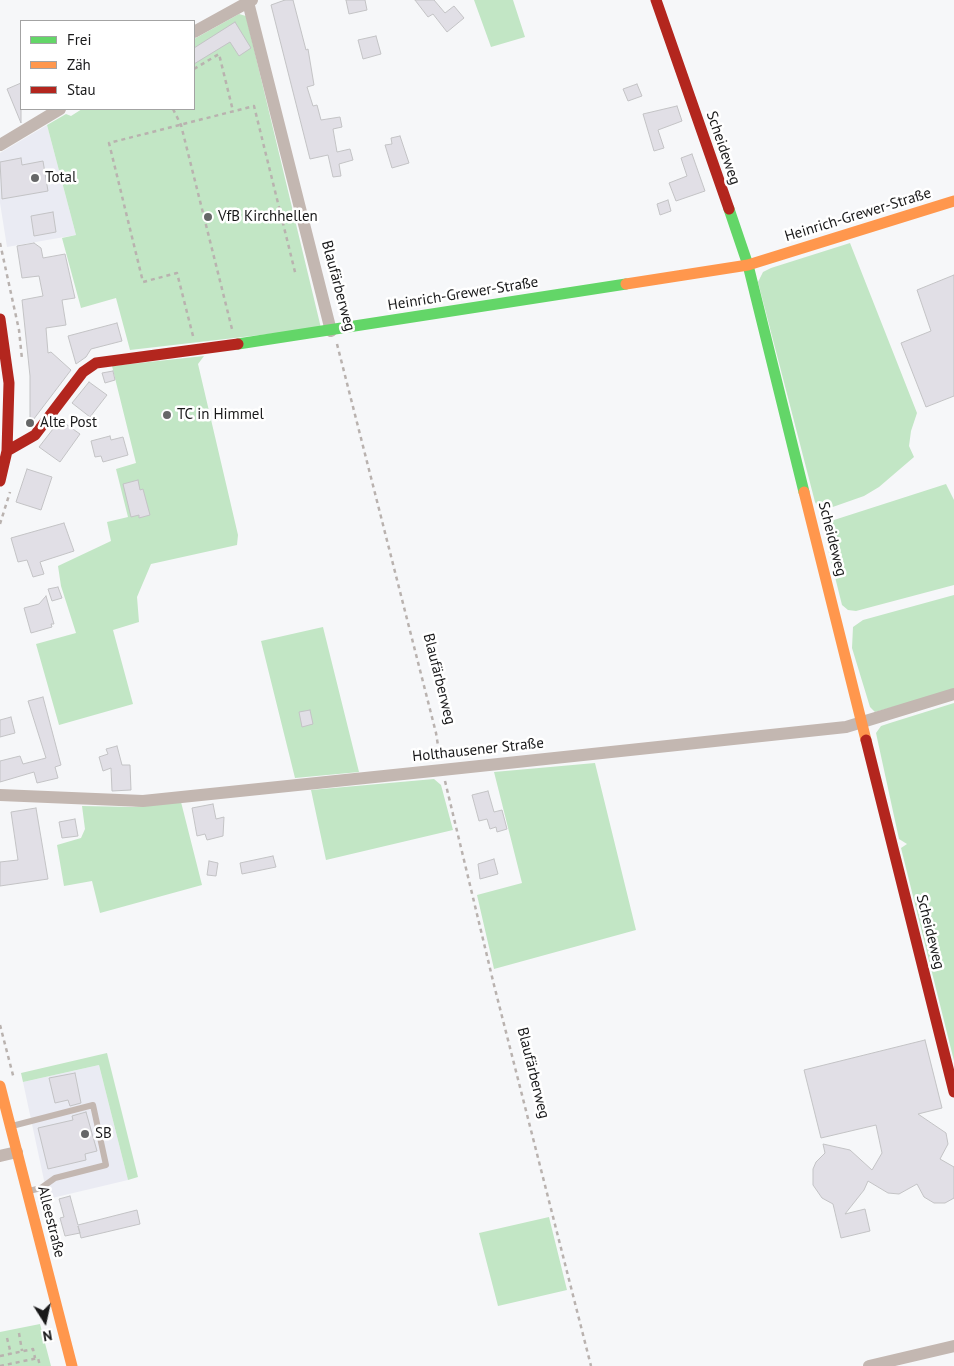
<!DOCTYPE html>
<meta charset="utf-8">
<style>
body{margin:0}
#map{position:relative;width:954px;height:1366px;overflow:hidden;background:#f6f7f9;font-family:"PT Sans",sans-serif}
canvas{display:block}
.legend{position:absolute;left:20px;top:20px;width:175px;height:90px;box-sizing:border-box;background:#fff;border:1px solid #a3a3a3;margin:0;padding:6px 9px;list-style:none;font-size:15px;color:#19191a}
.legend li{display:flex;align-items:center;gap:10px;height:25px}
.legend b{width:25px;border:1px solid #a3a3a3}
.north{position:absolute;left:20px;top:1296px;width:50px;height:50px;-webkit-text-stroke:4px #fff;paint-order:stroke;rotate:170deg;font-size:14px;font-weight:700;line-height:20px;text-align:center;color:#19191a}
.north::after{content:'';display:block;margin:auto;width:18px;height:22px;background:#19191a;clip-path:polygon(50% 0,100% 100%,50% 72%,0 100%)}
</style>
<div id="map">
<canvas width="954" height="1366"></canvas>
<ul class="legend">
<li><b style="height:6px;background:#63d668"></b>Frei</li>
<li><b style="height:6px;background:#ff974d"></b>Zäh</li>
<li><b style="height:6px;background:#b3261e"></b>Stau</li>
</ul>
<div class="north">N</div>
</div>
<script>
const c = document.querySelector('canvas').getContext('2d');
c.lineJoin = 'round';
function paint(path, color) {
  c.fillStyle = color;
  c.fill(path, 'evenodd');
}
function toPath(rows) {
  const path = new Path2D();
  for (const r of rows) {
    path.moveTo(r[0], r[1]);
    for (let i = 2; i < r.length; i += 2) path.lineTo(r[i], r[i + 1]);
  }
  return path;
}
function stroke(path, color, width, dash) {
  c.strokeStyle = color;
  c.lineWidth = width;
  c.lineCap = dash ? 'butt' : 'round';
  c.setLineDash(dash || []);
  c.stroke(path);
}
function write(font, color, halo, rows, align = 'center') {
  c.font = font + ' "PT Sans",sans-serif';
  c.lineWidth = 5;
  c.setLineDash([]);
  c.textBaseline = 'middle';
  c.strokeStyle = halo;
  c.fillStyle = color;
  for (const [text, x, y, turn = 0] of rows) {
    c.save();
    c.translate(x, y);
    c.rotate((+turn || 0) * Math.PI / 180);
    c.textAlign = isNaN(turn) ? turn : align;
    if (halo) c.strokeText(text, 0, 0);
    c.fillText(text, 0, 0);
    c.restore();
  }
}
paint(toPath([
 [47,125,76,235,7,247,0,203,0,153],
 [99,1065,128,1180,48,1199,23,1082]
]), '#eaebf3');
paint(toPath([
 [474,0,513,0,525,37,491,47],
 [239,14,246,16,321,328,130,350,116,298,81,308,62,238,76,235,47,125,66,114,71,116,82,109,194,109,194,39],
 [850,243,917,413,911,431,909,446,914,457,879,487,864,496,827,509,819,509,815,502,758,282,763,272,771,268],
 [204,356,198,364,238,535,237,545,151,564,137,597,139,622,113,630,133,704,59,725,36,644,76,633,61,586,58,566,111,541,107,522,128,517,116,469,136,463,112,366],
 [946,484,954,500,954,585,856,611,848,610,842,605,824,533,825,526,834,520],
 [954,595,954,690,875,712,870,707,852,648,853,627,863,620],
 [323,627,359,772,295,778,261,641],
 [954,703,954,1061,901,848,907,844,899,839,876,733,881,726,890,723],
 [595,763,636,930,494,969,477,895,522,883,494,772],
 [434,779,441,785,453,830,326,860,311,790],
 [181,802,202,885,100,913,92,881,64,886,57,845,81,838,85,829,82,806,133,807],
 [107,1053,138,1177,128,1180,99,1065,23,1082,21,1073],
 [549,1217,567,1290,498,1306,479,1233],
 [40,1324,51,1366,0,1366,0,1332]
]), '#c2e6c5');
const building = toPath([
 [285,0,293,0,306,50,308,49,314,85,307,87,313,106,317,105,321,120,340,117,342,127,333,129,337,152,350,149,353,160,339,164,341,176,333,177,328,155,310,159,271,5,285,0],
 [346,0,365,0,367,10,349,14,346,0],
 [415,0,434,0,445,13,454,6,464,18,447,32,433,14,428,17,415,0],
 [235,22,251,48,239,56,230,42,194,64,194,48,235,22],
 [376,36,381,54,363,59,358,40,376,36],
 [21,83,21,123,7,89,21,83],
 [637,84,642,96,628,101,623,89,637,84],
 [677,106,682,121,658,130,664,148,654,151,643,114,677,106],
 [400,136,409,163,392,168,385,145,392,144,391,138,400,136],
 [692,154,705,191,676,201,669,183,687,176,681,158,692,154],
 [21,158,22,165,43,161,48,191,2,199,0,162,21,158],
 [668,200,671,211,660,215,657,204,668,200],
 [53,212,56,232,34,236,31,216,53,212],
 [34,243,41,248,43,258,65,254,75,298,62,300,66,325,46,328,48,353,51,352,71,370,30,424,30,376,22,300,43,296,39,276,22,278,17,246,34,243],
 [954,275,954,396,926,407,901,343,931,331,917,290,954,275],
 [117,323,122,341,91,349,86,357,76,364,68,336,117,323],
 [113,371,115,380,105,383,102,373,113,371],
 [89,382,107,395,90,417,72,403,89,382],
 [60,420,80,434,60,462,39,447,60,420],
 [110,436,111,440,123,437,128,455,103,462,101,456,95,457,91,441,110,436],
 [27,469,52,477,41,510,16,502,27,469],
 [138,480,140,490,143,489,150,515,139,518,139,515,131,517,123,484,138,480],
 [64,523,74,551,40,562,44,574,33,577,27,560,18,562,11,538,64,523],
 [58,587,62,598,52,601,48,589,58,587],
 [46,596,54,624,51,624,52,627,31,633,24,608,39,604,46,596],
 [43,697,61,765,55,767,58,778,37,783,34,772,0,782,0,761,20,756,23,764,46,758,28,701,43,697],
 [310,710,313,724,302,727,299,712,310,710],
 [11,717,15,733,0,737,0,720,11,717],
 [117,746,122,765,130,765,131,790,112,791,111,768,103,771,99,757,108,754,106,749,117,746],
 [488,791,494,812,502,810,507,829,497,832,496,827,490,829,487,819,479,821,472,795,488,791],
 [213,804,216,819,224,817,223,836,207,840,205,834,197,836,192,808,213,804],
 [36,808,48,879,0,886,0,862,18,860,11,812,36,808],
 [75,819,78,836,62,838,59,822,75,819],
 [273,856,276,867,242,874,240,863,273,856],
 [494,859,498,874,480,879,478,864,494,859],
 [209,861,218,863,216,876,207,875,209,861],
 [925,1040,942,1108,918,1114,946,1133,948,1144,940,1159,954,1167,954,1198,945,1203,934,1203,924,1197,917,1184,899,1194,888,1193,868,1181,864,1190,845,1214,865,1209,870,1231,841,1238,833,1204,822,1198,813,1185,813,1169,816,1162,825,1153,823,1144,850,1150,872,1170,882,1153,876,1125,821,1138,804,1070,925,1040],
 [75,1073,81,1103,70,1106,68,1100,55,1103,49,1078,75,1073],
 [86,1112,97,1151,85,1154,86,1160,48,1169,38,1128,73,1120,72,1116,86,1112],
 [70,1196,78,1225,137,1210,140,1224,81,1238,78,1226,80,1233,65,1236,60,1218,64,1217,59,1199,70,1196]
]);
paint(building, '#e1dfe6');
stroke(building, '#c3c3c5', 1);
stroke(toPath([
 [194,69,219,54,233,111],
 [173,109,181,125,232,329,230,329],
 [0,243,19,330,22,359],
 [193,336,177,273,143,282,109,143,254,106,296,276],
 [337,344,436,733,440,758],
 [0,524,10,492],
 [445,781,494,985,591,1366],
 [0,1025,14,1079],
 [19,1333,22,1351],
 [7,1338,11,1354],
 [0,1356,33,1349,35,1358],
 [0,1366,38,1358,40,1366]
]), '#b9b2af', 2.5, [4, 4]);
stroke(toPath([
 [12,1126,93,1105,106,1165,55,1178,41,1188,29,1191]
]), '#c3b7b1', 6);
stroke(toPath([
 [248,2,331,331],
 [194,32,252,0],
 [0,145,60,109],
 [0,795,143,801,442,770,846,727,954,694],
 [0,1156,17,1152],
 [869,1366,954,1346]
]), '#c3b7b1', 12);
stroke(toPath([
 [729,209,748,265,804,492],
 [238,344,626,284]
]), '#63d668', 11);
stroke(toPath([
 [626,284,748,265,954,201],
 [804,492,866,740],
 [0,1086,72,1366]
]), '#ff974d', 11);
stroke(toPath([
 [656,0,729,209],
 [0,319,9,383,7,451,0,481],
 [7,451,35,435,83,372,96,363,238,344],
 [866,740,954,1092]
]), '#b3261e', 11);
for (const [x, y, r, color] of [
 [35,178,5,"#666768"],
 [208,217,5,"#666768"],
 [167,415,5,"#666768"],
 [30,423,5,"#666768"],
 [85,1134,5,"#666768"]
]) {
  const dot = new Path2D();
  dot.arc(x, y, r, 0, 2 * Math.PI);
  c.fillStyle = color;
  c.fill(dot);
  stroke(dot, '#fff', 2);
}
write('15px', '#19191a', '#fff', [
 ["Scheideweg",723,148,71],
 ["Heinrich-Grewer-Straße",858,215,-17],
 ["Blaufärberweg",338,286,75],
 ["Heinrich-Grewer-Straße",463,294,-9],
 ["Scheideweg",832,539,76],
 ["Blaufärberweg",439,679,76],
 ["Holthausener Straße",478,750,-6],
 ["Scheideweg",930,932,76],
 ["Blaufärberweg",533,1073,76],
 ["Alleestraße",51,1222,76]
]);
write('15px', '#19191a', '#fff', [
 ["Total",45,178],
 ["VfB Kirchhellen",218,217],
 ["TC in Himmel",177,415],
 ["Alte Post",40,423],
 ["SB",95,1134]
], 'left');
</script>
